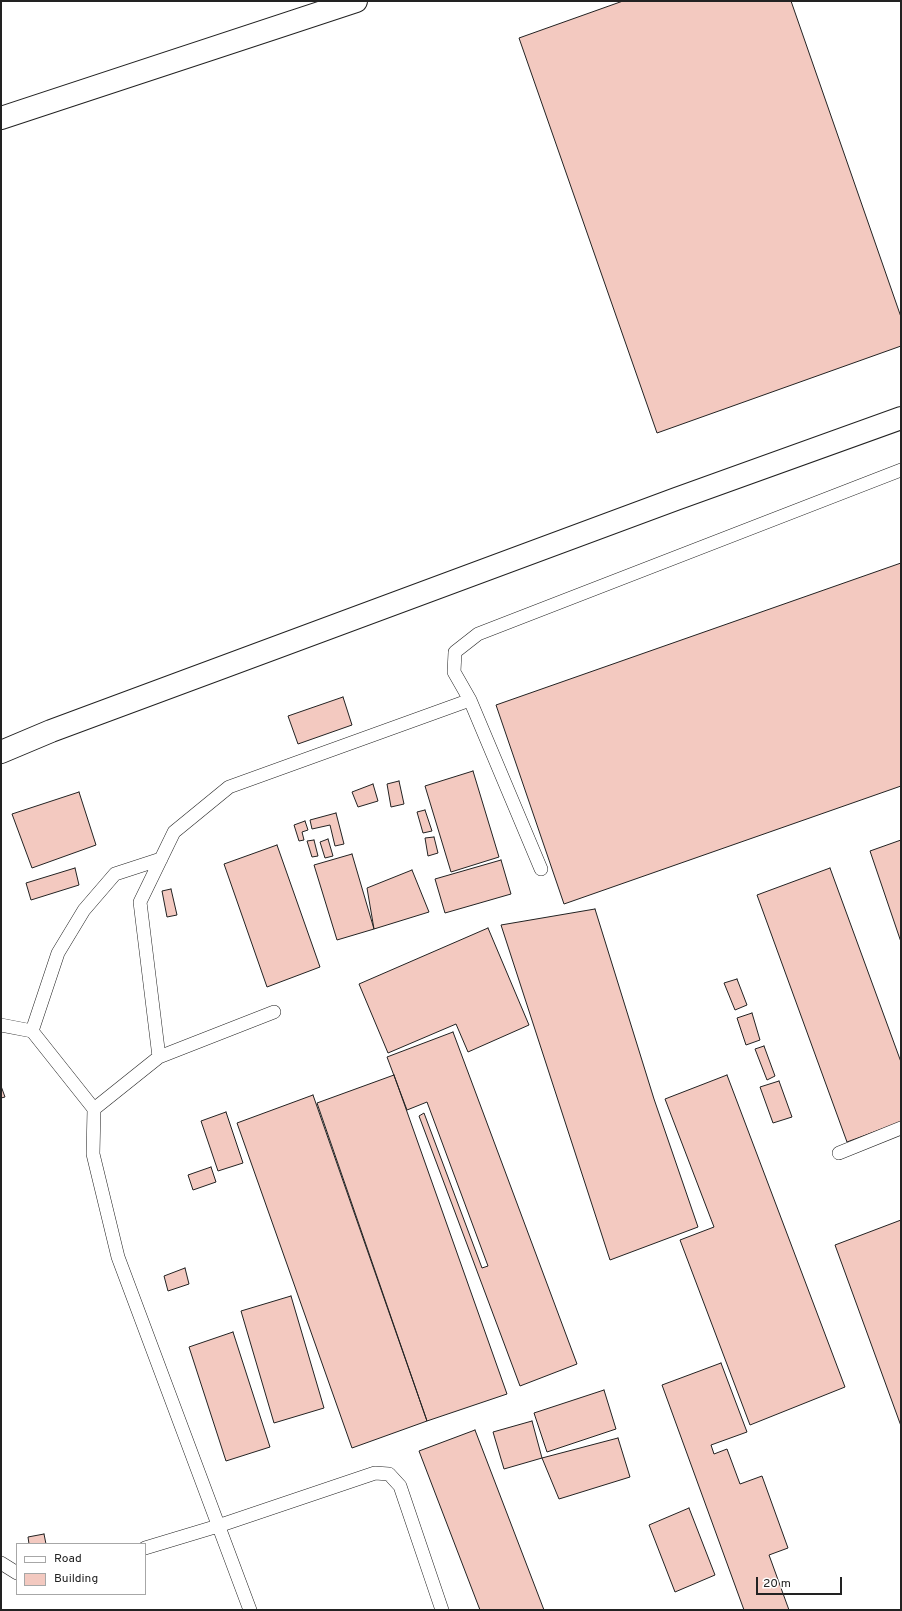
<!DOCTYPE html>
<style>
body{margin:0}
#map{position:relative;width:902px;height:1611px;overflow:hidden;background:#fff;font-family:Overpass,sans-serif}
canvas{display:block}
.frame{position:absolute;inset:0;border:2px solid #222;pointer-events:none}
.legend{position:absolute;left:16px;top:1543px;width:130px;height:52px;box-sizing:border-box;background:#fff;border:1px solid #a7a7a7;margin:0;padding:5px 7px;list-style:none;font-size:12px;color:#222}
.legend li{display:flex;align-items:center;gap:8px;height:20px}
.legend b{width:20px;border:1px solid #a7a7a7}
.scale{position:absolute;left:756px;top:1577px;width:86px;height:18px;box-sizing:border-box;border:2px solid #222;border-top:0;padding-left:5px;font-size:12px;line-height:14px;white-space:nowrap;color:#222;-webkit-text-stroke:3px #fff;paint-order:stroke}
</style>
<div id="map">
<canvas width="902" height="1611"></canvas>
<div class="frame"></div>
<ul class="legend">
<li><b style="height:5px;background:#fff"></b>Road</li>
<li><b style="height:11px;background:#f3c9c0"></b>Building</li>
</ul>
<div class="scale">20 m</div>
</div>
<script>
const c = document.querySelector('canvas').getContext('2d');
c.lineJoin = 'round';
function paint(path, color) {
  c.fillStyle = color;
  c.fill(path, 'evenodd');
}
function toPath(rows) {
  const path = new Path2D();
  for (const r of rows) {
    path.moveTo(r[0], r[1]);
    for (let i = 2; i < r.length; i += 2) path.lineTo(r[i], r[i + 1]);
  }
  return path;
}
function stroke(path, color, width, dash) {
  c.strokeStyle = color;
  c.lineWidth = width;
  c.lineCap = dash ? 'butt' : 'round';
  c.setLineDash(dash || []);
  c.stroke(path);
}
const building = toPath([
 [623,1,791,1,901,317,901,346,657,433,519,38,623,1],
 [901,563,901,786,564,904,496,705,901,563],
 [343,697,352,725,298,744,288,716,343,697],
 [473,771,499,857,451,872,425,786,473,771],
 [399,781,404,804,391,807,387,784,399,781],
 [373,784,378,801,358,807,352,792,373,784],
 [79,792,96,845,32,868,12,814,79,792],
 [425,810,432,831,423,833,417,812,425,810],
 [336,813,344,844,335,846,330,825,312,829,310,820,336,813],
 [305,821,308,830,302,832,304,840,299,841,294,825,305,821],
 [434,837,438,853,428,856,425,838,434,837],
 [328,839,333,856,325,858,320,842,328,839],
 [314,840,318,856,312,857,307,841,314,840],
 [901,840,901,942,870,851,901,840],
 [277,845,320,967,267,987,224,864,277,845],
 [352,854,374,929,337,940,314,865,352,854],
 [501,860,511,894,445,913,435,879,501,860],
 [75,868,79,885,31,900,26,883,75,868],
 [830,868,901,1062,901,1122,847,1142,757,895,830,868],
 [412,870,429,912,374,929,367,888,412,870],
 [171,889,177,915,167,917,162,891,171,889],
 [595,909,654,1099,698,1227,610,1260,501,925,595,909],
 [488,928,529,1025,468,1052,456,1024,388,1053,359,984,488,928],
 [737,979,747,1005,735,1010,724,983,737,979],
 [752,1013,760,1040,746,1045,737,1018,752,1013],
 [453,1032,577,1364,520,1386,419,1116,424,1113,482,1268,488,1266,427,1102,407,1110,387,1057,453,1032],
 [764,1046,775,1076,767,1080,755,1049,764,1046],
 [394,1075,507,1394,427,1421,317,1103,394,1075],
 [727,1075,845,1387,750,1425,680,1240,714,1227,665,1099,727,1075],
 [779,1081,792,1117,773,1123,760,1087,779,1081],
 [1,1086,5,1097,1,1098,1,1086],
 [313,1095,427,1421,352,1448,237,1123,313,1095],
 [226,1112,243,1163,218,1171,201,1121,226,1112],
 [211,1167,216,1182,193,1190,188,1175,211,1167],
 [901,1220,901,1426,835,1245,901,1220],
 [185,1268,189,1284,168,1291,164,1276,185,1268],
 [291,1296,324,1408,274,1423,241,1311,291,1296],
 [233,1332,270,1447,226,1461,189,1347,233,1332],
 [721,1363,747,1432,711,1445,714,1454,727,1449,740,1484,762,1476,788,1548,769,1555,789,1610,744,1610,662,1385,721,1363],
 [604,1390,616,1429,547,1452,534,1413,604,1390],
 [532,1421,542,1458,504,1469,493,1432,532,1421],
 [475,1430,544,1610,480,1610,419,1451,475,1430],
 [618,1438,630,1477,559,1499,542,1458,618,1438],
 [689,1508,715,1575,675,1592,649,1525,689,1508],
 [44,1534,46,1544,29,1544,28,1537,44,1534]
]);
paint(building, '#f3c9c0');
stroke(building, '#222', 1);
const lane = toPath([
 [541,869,470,700,454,672,455,652,478,634,901,470],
 [1,1025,32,1031,94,1109],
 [32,1031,58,953,84,910,115,874,161,859],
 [159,1057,140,902,174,832,229,787,470,700],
 [839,1153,901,1128],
 [145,1548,218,1526,375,1473,389,1474,400,1486,442,1610],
 [1,1563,17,1573],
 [250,1610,118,1257,93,1154,94,1109,159,1057,274,1012]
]);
const street = toPath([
 [1,118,356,1],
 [1,752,51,731,676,499,901,418]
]);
stroke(lane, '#222', 14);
stroke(street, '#222', 24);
stroke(lane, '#fff', 13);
stroke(street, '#fff', 22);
</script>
